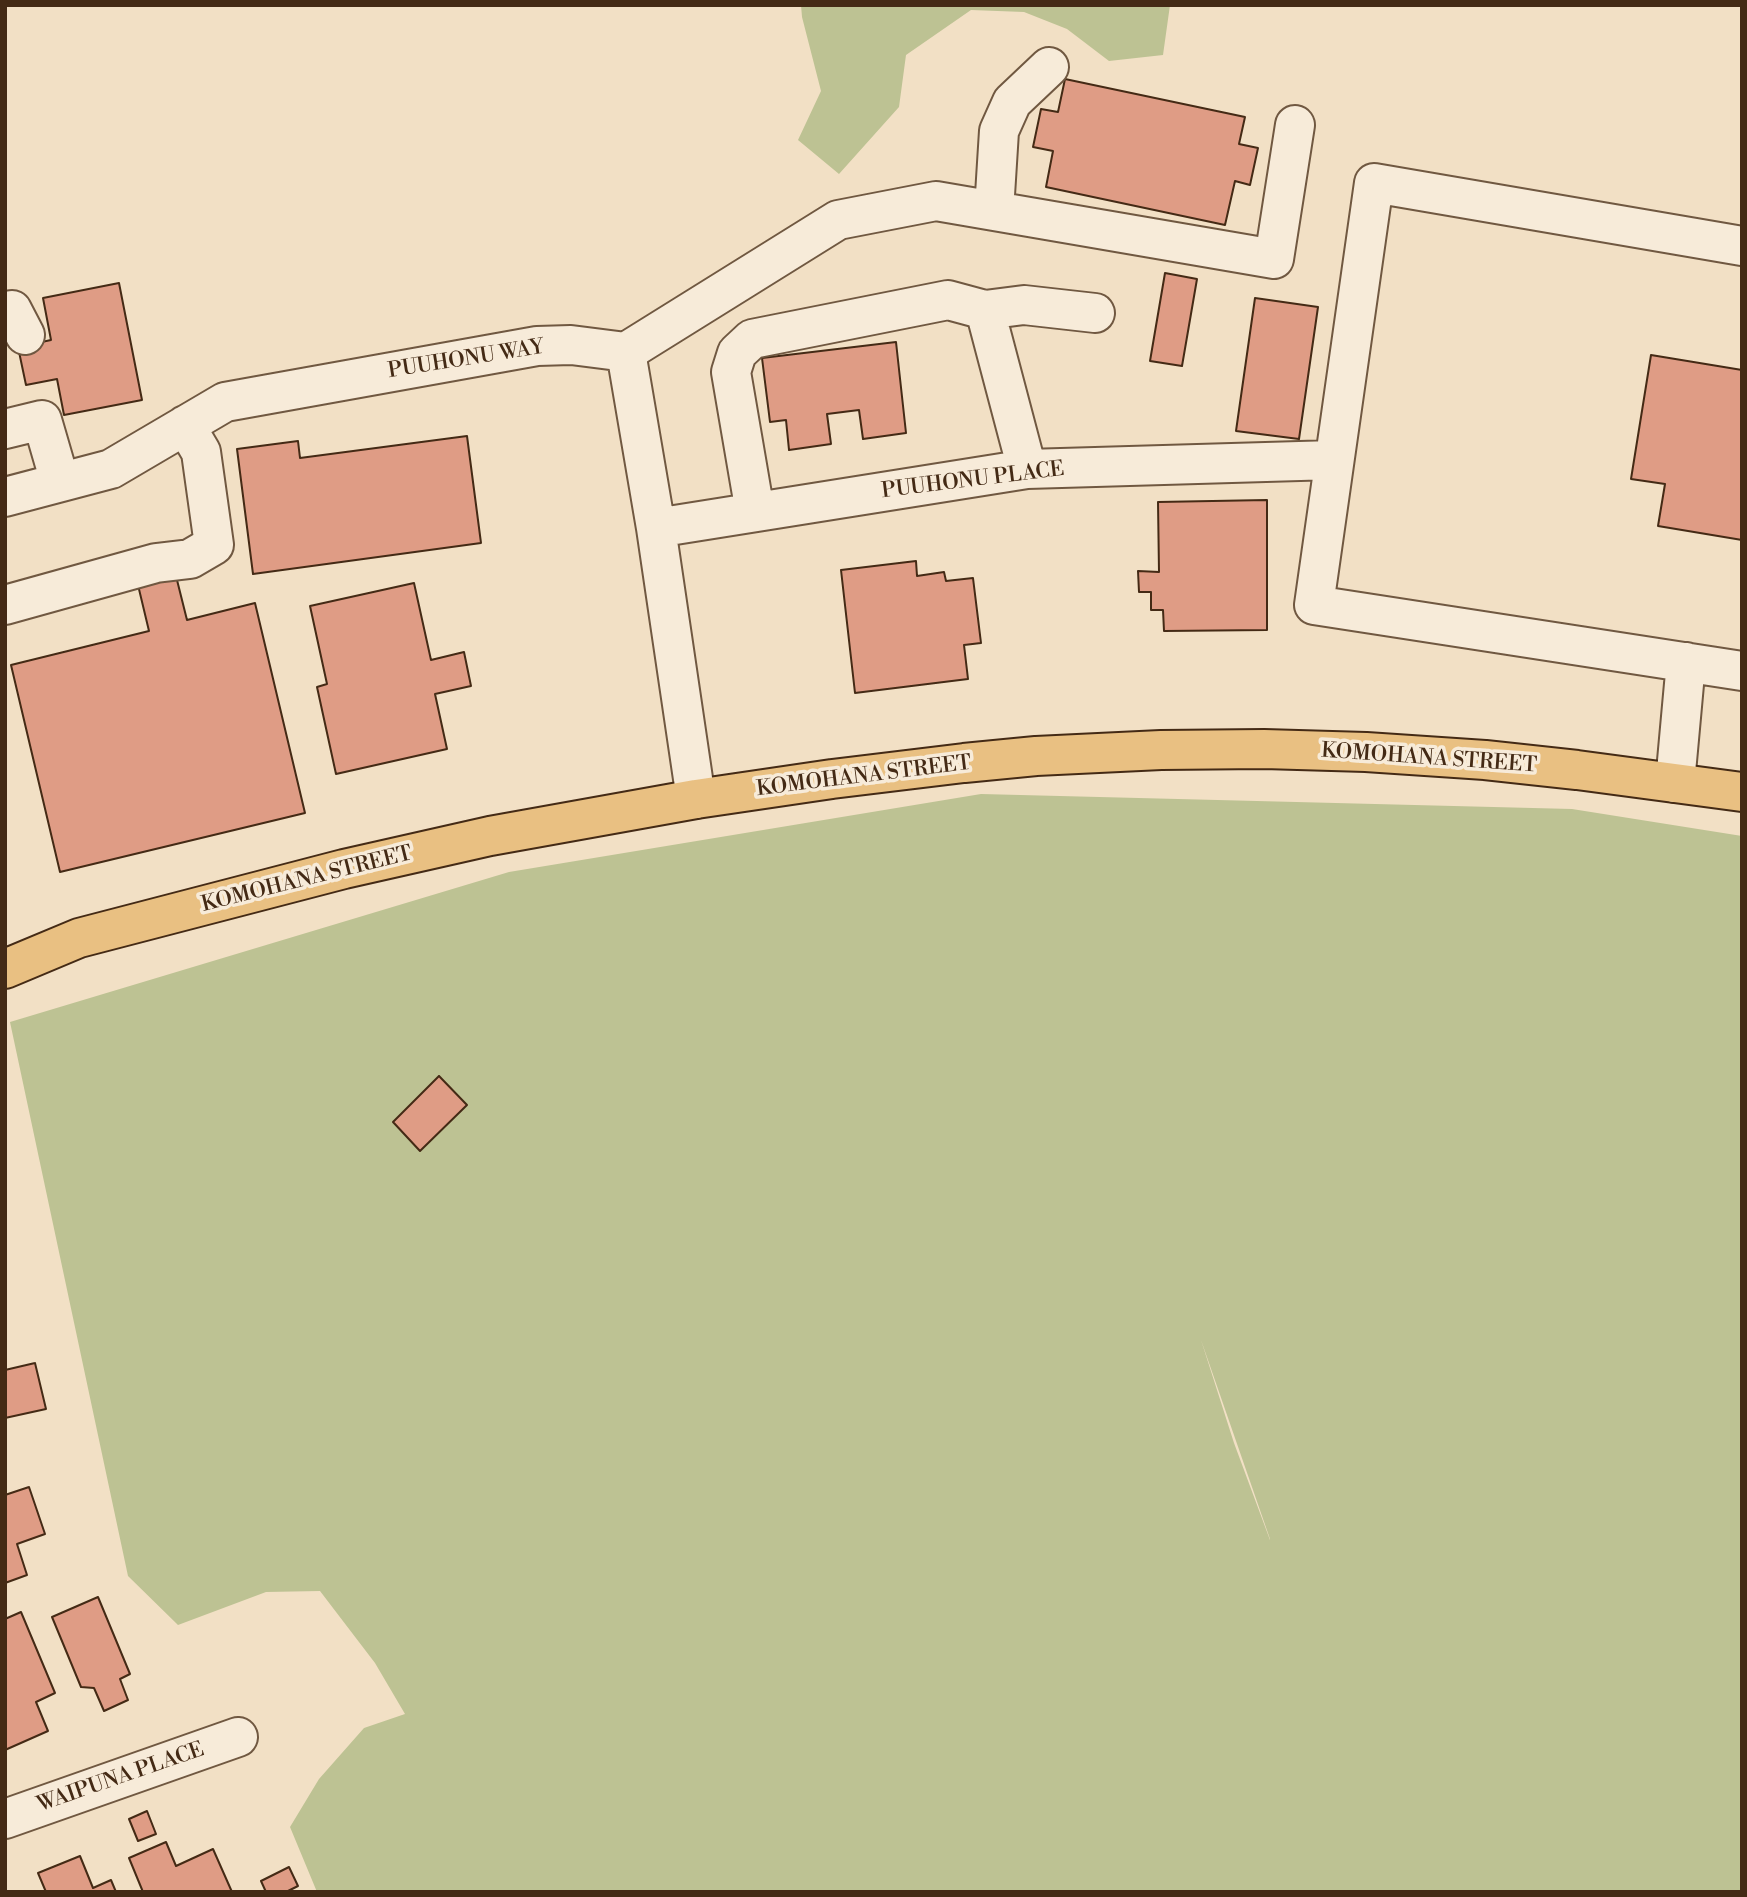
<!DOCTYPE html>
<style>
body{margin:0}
#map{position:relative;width:1747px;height:1897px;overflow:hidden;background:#f2e0c5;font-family:"Libre Bodoni",serif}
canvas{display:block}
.frame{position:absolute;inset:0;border:7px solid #442a15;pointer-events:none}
</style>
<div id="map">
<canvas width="1747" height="1897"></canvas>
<div class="frame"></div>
</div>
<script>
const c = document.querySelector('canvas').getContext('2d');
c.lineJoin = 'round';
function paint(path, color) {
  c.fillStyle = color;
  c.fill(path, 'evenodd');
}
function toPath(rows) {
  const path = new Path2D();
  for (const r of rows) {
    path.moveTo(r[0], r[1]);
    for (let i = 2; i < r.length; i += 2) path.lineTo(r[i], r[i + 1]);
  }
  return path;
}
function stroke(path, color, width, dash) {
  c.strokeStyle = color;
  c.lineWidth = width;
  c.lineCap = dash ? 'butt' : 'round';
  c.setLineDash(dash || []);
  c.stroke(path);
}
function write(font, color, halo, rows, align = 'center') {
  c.font = font + ' "Libre Bodoni",serif';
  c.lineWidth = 7;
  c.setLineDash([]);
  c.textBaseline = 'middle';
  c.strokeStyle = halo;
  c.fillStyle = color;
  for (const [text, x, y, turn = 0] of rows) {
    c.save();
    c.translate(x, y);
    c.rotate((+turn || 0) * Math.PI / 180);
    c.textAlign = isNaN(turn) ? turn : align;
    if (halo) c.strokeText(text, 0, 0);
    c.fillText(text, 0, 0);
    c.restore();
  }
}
paint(toPath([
 [801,5,1170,5,1163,55,1109,61,1067,29,1024,12,971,10,906,55,899,107,839,174,798,140,821,91,802,17],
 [981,794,1572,809,1742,836,1742,1892,317,1892,290,1827,319,1779,364,1728,405,1714,375,1663,320,1591,266,1592,178,1625,128,1576,10,1022,509,872],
 [1201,1340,1270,1539,1270,1540,1234,1443]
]), '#bdc293');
const building = toPath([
 [1065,79,1245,117,1239,144,1258,148,1250,185,1235,181,1225,225,1046,187,1053,151,1033,147,1041,109,1058,112,1065,79],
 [1165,273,1197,279,1182,366,1150,361,1165,273],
 [119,283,142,400,64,415,57,379,26,385,18,347,51,340,43,298,119,283],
 [1255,298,1318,307,1299,439,1236,431,1255,298],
 [896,342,906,433,863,439,859,410,827,414,831,444,789,450,786,420,770,422,762,358,896,342],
 [1651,355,1742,370,1742,540,1658,526,1665,484,1631,479,1651,355],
 [467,436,481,543,253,574,237,449,298,441,300,458,467,436],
 [1267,500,1267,630,1164,631,1163,610,1151,610,1151,592,1139,592,1138,571,1159,572,1158,502,1267,500],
 [916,561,917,576,944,572,946,581,973,578,981,643,964,645,968,679,855,693,841,570,916,561],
 [176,576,187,620,255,603,305,813,60,872,11,665,149,631,138,585,176,576],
 [414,583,431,660,464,652,471,686,435,694,447,749,336,774,317,687,327,684,310,606,414,583],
 [439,1076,467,1105,420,1151,393,1122,439,1076],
 [35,1363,46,1409,5,1418,5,1370,35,1363],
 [29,1487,45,1534,17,1544,27,1575,5,1583,5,1495,29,1487],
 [98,1597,130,1674,120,1679,128,1700,104,1711,94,1688,81,1687,52,1617,98,1597],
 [21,1612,55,1693,36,1702,48,1731,5,1750,5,1619,21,1612],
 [147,1811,156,1834,138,1841,129,1819,147,1811],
 [166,1842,176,1866,213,1849,232,1892,143,1892,129,1858,166,1842],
 [80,1856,93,1888,111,1880,116,1892,46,1892,38,1873,80,1856],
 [289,1867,298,1886,286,1892,266,1892,261,1881,289,1867]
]);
paint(building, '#df9c85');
stroke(building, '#442a15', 2);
const minor = toPath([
 [994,211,999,131,1012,102,1049,67],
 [1742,246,1374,183,1314,605,1742,671],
 [985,310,1024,305,1095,313],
 [5,311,12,310,25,335],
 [626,352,838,220,936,201,1274,259,1295,125],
 [626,352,656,528,696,799],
 [5,429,42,420,60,482],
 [5,497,111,469,225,402,537,346,571,345,626,352],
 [755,512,731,372,737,353,752,339,948,300,985,310,1027,469],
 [656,528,1027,469,1334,460],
 [5,605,156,563,190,559,214,545,201,452,185,425],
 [1675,783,1686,662],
 [5,1819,238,1737]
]);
const major = toPath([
 [5,969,79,938,344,869,490,836,696,799,832,779,964,763,1036,756,1161,750,1264,749,1366,752,1485,760,1577,770,1742,792]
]);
stroke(minor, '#705841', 42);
stroke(major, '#442a15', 42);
stroke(minor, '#f7ebd9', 38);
stroke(major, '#e9c082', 38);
write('21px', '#442a15', '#f7ebd9', [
 ["PUUHONU WAY",466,360,-9],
 ["PUUHONU PLACE",973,481,-7],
 ["KOMOHANA STREET",1429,759,4],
 ["KOMOHANA STREET",864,777,-7],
 ["KOMOHANA STREET",307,880,-14],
 ["WAIPUNA PLACE",121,1778,-19]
]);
</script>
